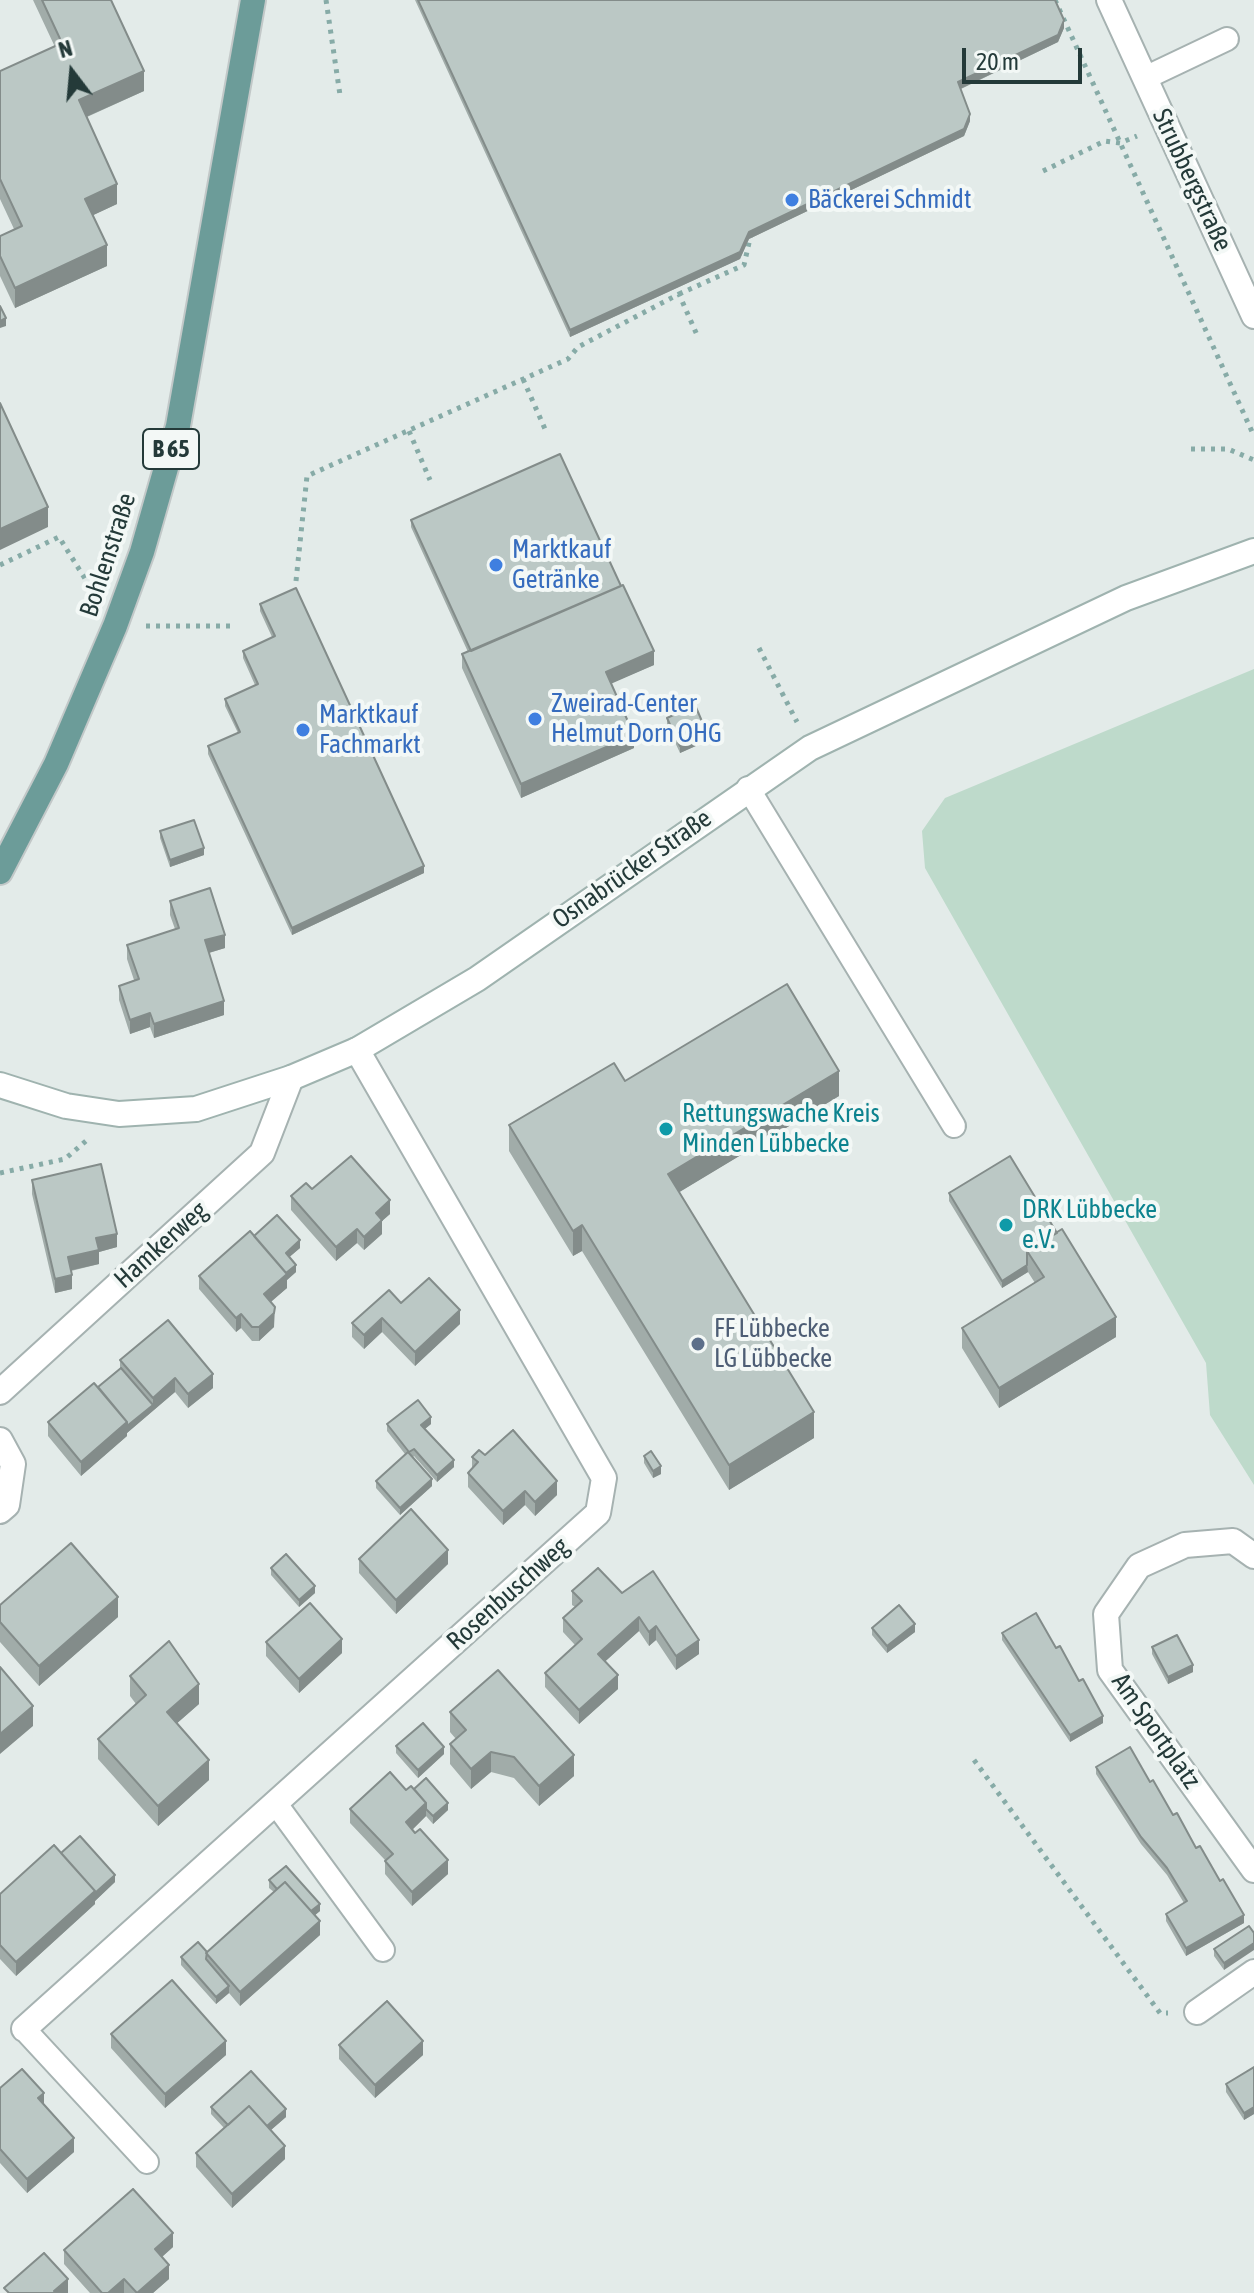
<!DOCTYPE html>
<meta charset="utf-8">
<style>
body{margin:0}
#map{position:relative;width:1254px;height:2293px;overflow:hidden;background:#e3ebe9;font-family:"Asap Condensed",sans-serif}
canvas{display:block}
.north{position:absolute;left:32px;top:32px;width:80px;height:80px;-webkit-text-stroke:6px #f3f8f6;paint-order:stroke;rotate:344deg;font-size:22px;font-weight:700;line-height:32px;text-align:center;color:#243a39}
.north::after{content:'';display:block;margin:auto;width:28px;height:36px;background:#243a39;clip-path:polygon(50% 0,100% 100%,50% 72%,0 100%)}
.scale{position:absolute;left:962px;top:48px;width:120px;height:36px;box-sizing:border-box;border:4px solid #243a39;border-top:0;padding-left:10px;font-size:24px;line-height:28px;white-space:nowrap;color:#243a39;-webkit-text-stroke:6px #f3f8f6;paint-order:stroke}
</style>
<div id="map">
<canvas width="1254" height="2293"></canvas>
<div class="north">N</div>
<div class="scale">20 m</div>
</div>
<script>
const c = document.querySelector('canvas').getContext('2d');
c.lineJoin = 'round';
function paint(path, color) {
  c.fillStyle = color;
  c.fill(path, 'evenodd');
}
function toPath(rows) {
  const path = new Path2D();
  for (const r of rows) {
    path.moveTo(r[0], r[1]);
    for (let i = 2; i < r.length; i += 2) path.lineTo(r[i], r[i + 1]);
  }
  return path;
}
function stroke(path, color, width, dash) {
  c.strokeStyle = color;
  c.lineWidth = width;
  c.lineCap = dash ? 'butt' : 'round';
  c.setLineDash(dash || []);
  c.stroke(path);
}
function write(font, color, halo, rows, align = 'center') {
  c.font = font + ' "Asap Condensed",sans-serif';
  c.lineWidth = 8;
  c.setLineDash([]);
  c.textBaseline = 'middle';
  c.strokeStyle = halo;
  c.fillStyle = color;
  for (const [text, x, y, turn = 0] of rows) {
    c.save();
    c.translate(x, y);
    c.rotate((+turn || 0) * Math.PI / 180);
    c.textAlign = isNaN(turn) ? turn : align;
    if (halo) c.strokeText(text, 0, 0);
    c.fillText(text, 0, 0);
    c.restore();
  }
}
paint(toPath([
 [1254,669,1254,1485,1210,1415,1206,1363,925,868,922,831,945,798]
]), '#bedacb');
const lane = toPath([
 [1145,78,1227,39],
 [748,788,954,1126],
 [276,1804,383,1950],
 [24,2029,147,2162]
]);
const street = toPath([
 [1109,0,1254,316],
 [0,1392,262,1153,291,1078],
 [0,1440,13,1464,7,1505,0,1511],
 [1254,1556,1233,1541,1185,1545,1139,1566,1106,1614,1110,1670,1254,1870],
 [1197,2012,1254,1972],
 [24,2029,598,1513,604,1478,357,1050]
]);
const secondary = toPath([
 [0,1085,66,1106,119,1114,196,1109,291,1078,357,1050,477,979,810,748,1126,598,1254,551]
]);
const primary = toPath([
 [0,872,56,764,115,626,142,552,178,426,253,0]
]);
stroke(lane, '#a6b2b1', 26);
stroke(street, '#a6b2b1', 28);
stroke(secondary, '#9fb3af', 28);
stroke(primary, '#c2c8c8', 28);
stroke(toPath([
 [326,0,340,95],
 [1055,0,1254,436],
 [1043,171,1105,141,1120,143,1137,136],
 [679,294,744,265,751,234],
 [523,379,545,429],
 [409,431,430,480],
 [1191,449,1228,449,1254,460],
 [0,565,59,537,94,593],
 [296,581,307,476,568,359,578,347,679,294,697,335],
 [146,626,231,626],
 [759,648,797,722],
 [0,1173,65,1159,87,1140],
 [974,1760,1160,2013,1168,2013]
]), '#87aba7', 5, [4, 6]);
stroke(lane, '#fff', 22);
stroke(street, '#fff', 24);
stroke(secondary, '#fff', 24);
stroke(primary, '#6c9c99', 24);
paint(toPath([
 [33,0,111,0,144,91,87,117,117,204,93,215,107,266,15,308,0,276,0,236,14,229,0,199,0,71,55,47],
 [415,0,1055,0,1064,28,1058,42,961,89,970,121,964,136,749,239,740,259,570,337],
 [411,520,654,665,611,683,634,748,521,798,462,668,462,654,468,652,411,527],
 [260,604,424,873,292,935,208,754,208,746,238,733,225,706,225,699,255,685,243,658,243,651,272,637,260,611],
 [667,718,707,741,680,753,667,725],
 [160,831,204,855,170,867,160,838],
 [170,901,225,948,209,953,224,1015,154,1038,150,1027,130,1034,119,1000,119,986,134,980,127,959,127,945,175,929,170,915],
 [625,1081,839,1096,679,1192,814,1438,729,1490,582,1251,573,1256,509,1151,509,1125],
 [1010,1156,1116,1337,999,1408,962,1348,962,1328,1035,1283,1028,1272,1002,1288,949,1201,949,1193],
 [32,1180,117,1247,99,1252,99,1264,71,1271,72,1289,55,1293,32,1194],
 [312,1189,390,1214,382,1221,382,1234,364,1250,357,1243,336,1261,291,1210,291,1196],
 [254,1236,300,1248,289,1257,296,1272,287,1280,287,1288,270,1302,274,1327,259,1341,252,1341,241,1328,236,1332,199,1289,199,1276],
 [401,1303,460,1324,415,1366,382,1332,364,1349,352,1337,352,1323],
 [120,1360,213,1388,188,1408,175,1392,127,1433,127,1436,81,1476,48,1436,48,1422,98,1387,120,1368],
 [387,1424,431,1424,425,1429,454,1467,437,1482,414,1456,413,1457,432,1486,400,1515,376,1488,376,1481,405,1454,387,1431],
 [644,1456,661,1474,653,1478,644,1463],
 [472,1457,557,1495,535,1516,525,1505,503,1525,468,1487,468,1473,472,1468],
 [359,1559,448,1564,396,1614,359,1573],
 [271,1568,315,1593,299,1607,271,1575],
 [572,1591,622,1593,699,1654,676,1670,656,1640,649,1646,639,1631,605,1661,618,1689,579,1724,545,1687,545,1673,575,1645,563,1632,563,1618,575,1607,572,1605],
 [0,1605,118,1617,39,1686,0,1642],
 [872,1628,915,1632,887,1653,872,1635],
 [1002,1633,1056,1648,1103,1723,1070,1742,1002,1640],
 [266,1642,342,1653,299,1693,266,1656],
 [1152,1647,1193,1672,1168,1684,1152,1654],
 [130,1676,199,1704,176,1724,209,1780,158,1826,98,1759,98,1739,136,1704,130,1696],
 [450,1712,574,1776,539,1806,514,1778,491,1772,471,1789,450,1764,450,1744,456,1739,450,1732],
 [396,1746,444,1754,418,1778,396,1753],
 [1096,1767,1150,1782,1196,1848,1244,1923,1186,1956,1166,1921,1166,1914,1184,1903,1167,1875,1141,1844,1096,1774],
 [414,1789,448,1810,433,1824,426,1816,412,1830,448,1874,412,1906,385,1874,385,1860,350,1823,350,1809],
 [61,1853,115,1882,95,1901,95,1904,16,1976,0,1959,0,1894],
 [269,1880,320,1911,315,1915,320,1935,240,2006,229,1993,216,2004,181,1965,181,1957,207,1952,274,1892,269,1888],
 [1249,1926,1224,1970,1214,1956,1214,1949],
 [111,2034,226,2055,165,2108,111,2048],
 [339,2045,423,2055,375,2098,339,2059],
 [1254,2067,1254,2114,1244,2120,1226,2092,1226,2084],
 [0,2088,44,2104,74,2152,27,2193,0,2163],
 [211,2107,286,2117,271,2130,285,2159,232,2208,196,2167,196,2153,224,2128,211,2114],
 [173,2247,162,2257,169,2279,153,2293,90,2293,64,2264,64,2250]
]), '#a1aca9');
paint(toPath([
 [1064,20,1064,28,1058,42,958,90,958,82],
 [144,71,144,91,79,120,79,100],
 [970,114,970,121,964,136,749,239,740,259,570,337,570,330,749,232],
 [117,184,117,204,85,219,85,199],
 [107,245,107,266,15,308,15,288],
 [6,318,6,326,0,328,0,321],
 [48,507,48,527,0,550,0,529],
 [654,651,654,665,606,686,606,672],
 [707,733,707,741,680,753,680,746],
 [634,735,634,748,521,798,521,784],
 [204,848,204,855,170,867,170,860],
 [424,866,424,873,292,935,292,928],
 [225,935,225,948,205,954,205,940],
 [224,1001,224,1015,154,1038,154,1024],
 [150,1013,150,1027,130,1034,130,1020],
 [839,1071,839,1096,668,1199,668,1174],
 [390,1200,390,1214,382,1221,382,1234,364,1250,364,1237,376,1213],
 [582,1225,582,1251,573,1256,573,1231],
 [357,1229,357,1243,336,1261,336,1247],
 [117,1234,117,1247,99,1252,99,1264,68,1271,68,1257,96,1238],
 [300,1240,300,1248,286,1260,286,1253],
 [296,1265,296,1272,287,1280,287,1288,264,1308,264,1294],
 [1027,1265,1028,1272,1002,1288,1002,1281],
 [72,1275,72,1289,55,1293,55,1279],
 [275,1307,274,1327,259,1341,259,1327],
 [460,1310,460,1324,415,1366,415,1352],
 [241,1314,241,1328,236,1332,236,1318],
 [1116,1317,1116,1337,999,1408,999,1388],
 [382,1318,382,1332,364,1349,364,1335],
 [213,1374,213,1388,188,1408,188,1394],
 [175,1378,175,1392,127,1433,127,1436,81,1476,81,1462,127,1422,153,1405,153,1398],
 [814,1412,814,1438,729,1490,729,1465],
 [431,1417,431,1424,421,1432,421,1425],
 [454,1460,454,1467,437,1482,437,1475],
 [661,1466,661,1474,653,1478,653,1471],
 [432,1479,432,1486,400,1515,400,1508],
 [557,1481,557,1495,535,1516,535,1502],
 [525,1491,525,1505,503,1525,503,1511],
 [448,1550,448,1564,396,1614,396,1600],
 [315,1586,315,1593,299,1607,299,1600],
 [118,1597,118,1617,39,1686,39,1666],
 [639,1617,639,1631,598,1668,598,1654],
 [915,1624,915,1632,887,1653,887,1646],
 [656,1626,656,1640,649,1646,649,1632],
 [342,1639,342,1653,299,1693,299,1679],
 [699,1640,699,1654,676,1670,676,1656],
 [1193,1665,1193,1672,1168,1684,1168,1677],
 [618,1675,618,1689,579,1724,579,1710],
 [199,1684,199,1704,167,1732,167,1712],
 [33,1706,33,1726,0,1754,0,1734],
 [1103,1716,1103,1723,1070,1742,1070,1735],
 [444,1747,444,1754,418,1778,418,1770],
 [491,1752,491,1772,471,1789,471,1769],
 [574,1755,574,1776,539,1806,539,1786],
 [209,1760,209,1780,158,1826,158,1806],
 [426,1803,426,1816,406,1836,406,1822],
 [448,1803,448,1810,433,1824,433,1816],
 [448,1860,448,1874,412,1906,412,1892],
 [115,1875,115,1882,95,1901,95,1904,16,1976,16,1962,95,1891],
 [320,1904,320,1911,308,1921,308,1914],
 [1244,1915,1244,1923,1186,1956,1186,1948],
 [320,1921,320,1935,240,2006,240,1992],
 [1254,1943,1254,1950,1224,1970,1224,1963],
 [229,1986,229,1993,216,2004,216,1997],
 [226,2041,226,2055,165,2108,165,2094],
 [423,2041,423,2055,375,2098,375,2085],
 [44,2093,44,2107,38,2098],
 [1254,2107,1254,2114,1244,2120,1244,2113],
 [286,2109,286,2117,264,2136,264,2129],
 [74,2138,74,2152,27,2193,27,2179],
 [285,2146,285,2159,232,2208,232,2194],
 [173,2233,173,2247,155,2263,155,2249],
 [169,2265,169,2279,153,2293,137,2293],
 [68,2279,68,2293,54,2293,54,2291],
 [124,2279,124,2293,108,2293]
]), '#838c8a');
const building = toPath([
 [42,0,111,0,144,71,79,100,117,184,85,199,107,245,15,288,0,256,0,236,22,226,0,179,0,71,62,43,42,0],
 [418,0,1055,0,1064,20,1058,35,958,82,970,114,964,129,749,232,740,252,570,330,418,0],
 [0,306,6,318,0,321,0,306],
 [0,403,48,507,0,529,0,403],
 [560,454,621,586,471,651,411,520,560,454],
 [623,585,654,651,606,672,634,735,521,784,462,654,623,585],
 [296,588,424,866,292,928,208,746,240,732,225,699,258,684,243,651,275,636,260,604,296,588],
 [695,705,707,733,680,746,667,718,695,705],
 [194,820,204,848,170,860,160,831,194,820],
 [210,888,225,935,205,940,224,1001,154,1024,150,1013,130,1020,119,986,139,979,127,945,179,928,170,901,210,888],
 [787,984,839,1071,668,1174,814,1412,729,1465,582,1225,573,1231,509,1125,614,1063,625,1081,787,984],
 [351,1156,390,1200,376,1213,382,1220,364,1237,357,1229,336,1247,291,1196,306,1183,312,1189,351,1156],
 [1010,1156,1057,1233,1027,1251,1027,1265,1002,1281,949,1193,1010,1156],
 [101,1164,117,1234,96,1238,99,1250,68,1257,72,1275,55,1279,32,1180,101,1164],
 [277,1215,300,1240,286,1253,296,1265,286,1273,254,1236,277,1215],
 [1062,1229,1116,1317,999,1388,962,1328,1044,1277,1027,1251,1062,1229],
 [250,1231,287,1274,264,1294,275,1307,274,1313,259,1327,252,1327,241,1314,236,1318,199,1276,250,1231],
 [429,1278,460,1310,415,1352,382,1318,364,1335,352,1323,389,1290,401,1303,429,1278],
 [168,1320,213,1374,188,1394,175,1378,153,1398,120,1360,168,1320],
 [121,1368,153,1405,127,1426,127,1422,98,1387,121,1368],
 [94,1383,127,1422,81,1462,48,1422,94,1383],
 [418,1400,431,1417,421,1425,454,1460,437,1475,414,1449,409,1452,387,1424,418,1400],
 [513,1430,557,1481,535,1502,525,1491,503,1511,468,1473,478,1462,472,1457,479,1450,485,1455,513,1430],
 [651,1451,661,1466,653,1471,644,1456,651,1451],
 [408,1452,432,1479,400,1508,376,1481,408,1452],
 [411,1509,448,1550,396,1600,359,1559,411,1509],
 [71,1543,118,1597,39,1666,0,1622,0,1605,71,1543],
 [286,1554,315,1586,299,1600,271,1568,286,1554],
 [598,1568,622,1593,653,1571,699,1640,676,1656,656,1626,649,1632,639,1617,598,1654,618,1675,579,1710,545,1673,582,1639,563,1618,582,1601,572,1591,598,1568],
 [310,1603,342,1639,299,1679,266,1642,310,1603],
 [899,1605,915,1624,887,1646,872,1628,899,1605],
 [1036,1613,1056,1648,1060,1646,1079,1681,1083,1679,1103,1716,1070,1735,1002,1633,1036,1613],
 [1177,1635,1193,1665,1168,1677,1152,1647,1177,1635],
 [169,1641,199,1684,167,1712,209,1760,158,1806,98,1739,146,1695,130,1676,169,1641],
 [0,1667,33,1706,0,1734,0,1667],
 [498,1670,574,1755,539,1786,514,1757,491,1752,471,1769,450,1744,466,1730,450,1712,498,1670],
 [423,1723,444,1747,418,1770,396,1746,423,1723],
 [1130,1747,1150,1782,1153,1780,1173,1815,1177,1813,1196,1848,1200,1846,1220,1881,1223,1879,1244,1915,1186,1948,1166,1914,1187,1901,1167,1868,1141,1837,1096,1767,1130,1747],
 [390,1772,406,1790,411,1786,426,1803,406,1822,415,1833,420,1829,448,1860,412,1892,385,1861,393,1854,350,1809,390,1772],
 [426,1778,448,1803,433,1816,426,1809,426,1803,414,1789,426,1778],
 [80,1836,115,1875,95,1893,95,1891,61,1853,80,1836],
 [54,1845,95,1891,16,1962,0,1945,0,1894,54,1845],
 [286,1866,320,1904,311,1911,285,1882,277,1889,269,1880,286,1866],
 [285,1882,320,1921,240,1992,206,1953,285,1882],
 [1249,1926,1254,1933,1254,1943,1224,1963,1214,1949,1249,1926],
 [198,1942,207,1952,206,1959,229,1986,216,1997,181,1957,198,1942],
 [172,1980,226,2041,165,2094,111,2034,172,1980],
 [387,2001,423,2041,375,2085,339,2045,387,2001],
 [1254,2067,1254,2107,1244,2113,1226,2084,1254,2067],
 [22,2069,44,2093,38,2098,74,2138,27,2179,0,2149,0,2088,22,2069],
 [251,2071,286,2109,267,2126,249,2106,228,2125,211,2107,251,2071],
 [249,2106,285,2146,232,2194,196,2153,249,2106],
 [133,2189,173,2233,155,2249,169,2265,137,2293,124,2279,108,2293,102,2293,64,2250,133,2189],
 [44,2253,68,2279,54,2291,56,2293,9,2293,4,2288,44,2253]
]);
paint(building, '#bbc8c5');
stroke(building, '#838c8a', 2);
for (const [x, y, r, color] of [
 [792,200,8,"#3f7fe0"],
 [496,565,8,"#3f7fe0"],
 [535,719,8,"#3f7fe0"],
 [303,730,8,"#3f7fe0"],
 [666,1129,8,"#0f9aa8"],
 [1006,1225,8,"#0f9aa8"],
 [698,1344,8,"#5c6f8a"]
]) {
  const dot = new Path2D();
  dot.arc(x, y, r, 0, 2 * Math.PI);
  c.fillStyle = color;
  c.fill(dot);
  stroke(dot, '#f3f8f6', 3);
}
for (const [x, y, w] of [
 [171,449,56]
]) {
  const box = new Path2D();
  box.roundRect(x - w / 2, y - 20, w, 40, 6);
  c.fillStyle = '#f3f8f6';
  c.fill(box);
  stroke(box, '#243a39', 2);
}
write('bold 24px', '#243a39', null, [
 ["B 65",171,449]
]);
write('26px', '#243a39', '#f3f8f6', [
 ["Strubbergstraße",1192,180,65],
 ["Bohlenstraße",108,555,-72],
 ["Osnabrücker Straße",632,869,-35],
 ["Hamkerweg",161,1245,-42],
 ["Rosenbuschweg",508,1594,-42],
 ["Am Sportplatz",1156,1731,55]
]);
write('26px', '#366cbe', '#f3f8f6', [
 ["Bäckerei Schmidt",808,200],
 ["Marktkauf",512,550],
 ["Getränke",512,580],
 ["Zweirad-Center",551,704],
 ["Helmut Dorn OHG",551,734],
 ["Marktkauf",319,715],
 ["Fachmarkt",319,745]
], 'left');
write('26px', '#0d838f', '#f3f8f6', [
 ["Rettungswache Kreis",682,1114],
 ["Minden Lübbecke",682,1144],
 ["DRK Lübbecke",1022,1210],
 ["e.V.",1022,1240]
], 'left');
write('26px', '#4e5e75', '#f3f8f6', [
 ["FF Lübbecke",714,1329],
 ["LG Lübbecke",714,1359]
], 'left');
</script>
